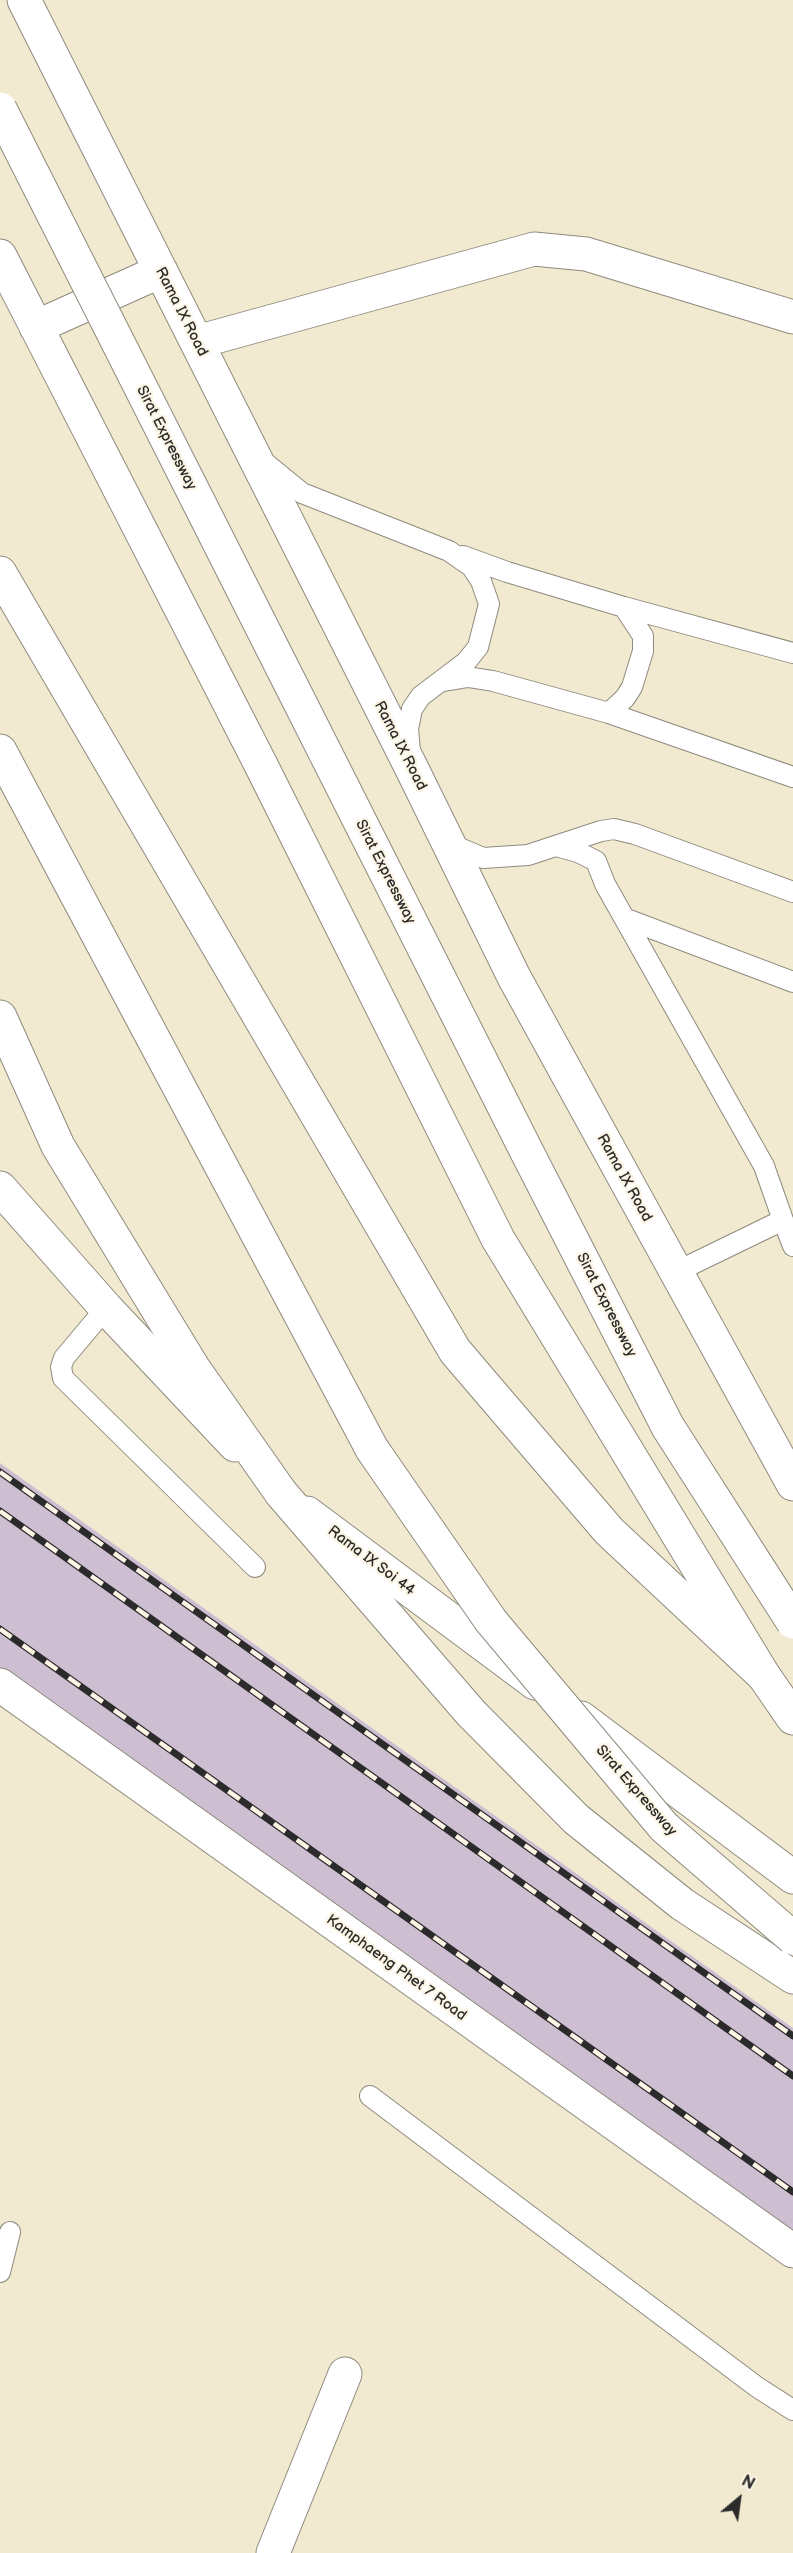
<!DOCTYPE html>
<style>
body{margin:0}
#map{position:relative;width:793px;height:2553px;overflow:hidden;background:#f2ead0;font-family:"Balsamiq Sans",sans-serif}
canvas{display:block}
.north{position:absolute;left:709px;top:2469px;width:60px;height:60px;-webkit-text-stroke:4px #fcf5e5;paint-order:stroke;rotate:29deg;font-size:16px;font-weight:700;line-height:24px;text-align:center;color:#2b2b2b}
.north::after{content:'';display:block;margin:auto;width:21px;height:27px;background:#2b2b2b;clip-path:polygon(50% 0,100% 100%,50% 72%,0 100%)}
</style>
<div id="map">
<canvas width="793" height="2553"></canvas>
<div class="north">N</div>
</div>
<script>
const c = document.querySelector('canvas').getContext('2d');
c.lineJoin = 'round';
function paint(path, color) {
  c.fillStyle = color;
  c.fill(path, 'evenodd');
}
function toPath(rows) {
  const path = new Path2D();
  for (const r of rows) {
    path.moveTo(r[0], r[1]);
    for (let i = 2; i < r.length; i += 2) path.lineTo(r[i], r[i + 1]);
  }
  return path;
}
function stroke(path, color, width, dash) {
  c.strokeStyle = color;
  c.lineWidth = width;
  c.lineCap = dash ? 'butt' : 'round';
  c.setLineDash(dash || []);
  c.stroke(path);
}
function write(font, color, halo, rows, align = 'center') {
  c.font = font + ' "Balsamiq Sans",sans-serif';
  c.lineWidth = 4.5;
  c.setLineDash([]);
  c.textBaseline = 'middle';
  c.strokeStyle = halo;
  c.fillStyle = color;
  for (const [text, x, y, turn = 0] of rows) {
    c.save();
    c.translate(x, y);
    c.rotate((+turn || 0) * Math.PI / 180);
    c.textAlign = isNaN(turn) ? turn : align;
    if (halo) c.strokeText(text, 0, 0);
    c.fillText(text, 0, 0);
    c.restore();
  }
}
paint(toPath([
 [0,1463,793,2028,793,2250,0,1681]
]), '#cebed1');
const service = toPath([
 [264,462,302,493,449,551,472,567,481,581,489,604,478,647,466,662,421,696,412,709,408,729,410,751],
 [624,607,793,653],
 [444,681,468,677,493,681,609,713,625,698,632,687,643,651,643,636,624,607,507,572,463,556],
 [609,713,793,777],
 [448,843,483,858,528,855,601,831,614,829,635,834,793,892],
 [556,846,578,852,596,861,605,884,764,1166,783,1220],
 [624,918,793,982],
 [676,1272,783,1220,793,1246],
 [106,1308,64,1358,61,1367,63,1378,255,1567],
 [370,2096,757,2387,793,2410],
 [0,2272,10,2232]
]);
const minor = toPath([
 [197,342,534,249,586,254,793,317],
 [0,1188,106,1308,235,1445],
 [307,1513,535,1683],
 [581,1718,793,1877],
 [273,2553,345,2374]
]);
const tertiary = toPath([
 [0,1685,793,2251]
]);
const primary = toPath([
 [24,0,412,769,514,977,793,1484],
 [0,256,261,765,498,1239,764,1676,793,1718],
 [36,327,161,271]
]);
const motorway = toPath([
 [0,573,455,1351,609,1531,764,1676],
 [0,751,372,1449],
 [0,1017,58,1146,194,1369,281,1493,471,1713,576,1819,682,1904,793,1977]
]);
stroke(service, '#8e8a7e', 22);
stroke(minor, '#8e8a7e', 35);
stroke(tertiary, '#8e8a7e', 35);
stroke(primary, '#8e8a7e', 35);
stroke(motorway, '#8e8a7e', 35);
stroke(service, '#fff', 20);
stroke(minor, '#fff', 33);
stroke(tertiary, '#fff', 33);
stroke(primary, '#fff', 33);
stroke(motorway, '#fff', 33);
const rail = toPath([
 [0,1472,793,2036],
 [0,1511,793,2076],
 [0,1629,793,2192]
]);
stroke(rail, '#2b2b2b', 7);
stroke(rail, '#fcf5e5', 4.5, [14]);
const motorwayBridge = toPath([
 [0,109,529,1156,668,1427,793,1622],
 [372,1449,491,1621,664,1827,793,1938]
]);
stroke(motorwayBridge, '#8e8a7e', 35, []);
stroke(motorwayBridge, '#fff', 33);
write('15px', '#2b2b2b', '#fcf5e5', [
 ["Rama IX Road",181,312,63],
 ["Sirat Expressway",166,438,63],
 ["Rama IX Road",400,746,63],
 ["Sirat Expressway",385,872,63],
 ["Rama IX Road",624,1178,61],
 ["Sirat Expressway",606,1305,63],
 ["Rama IX Soi 44",371,1561,37],
 ["Sirat Expressway",636,1791,49],
 ["Kamphaeng Phet 7 Road",396,1968,36]
]);
</script>
